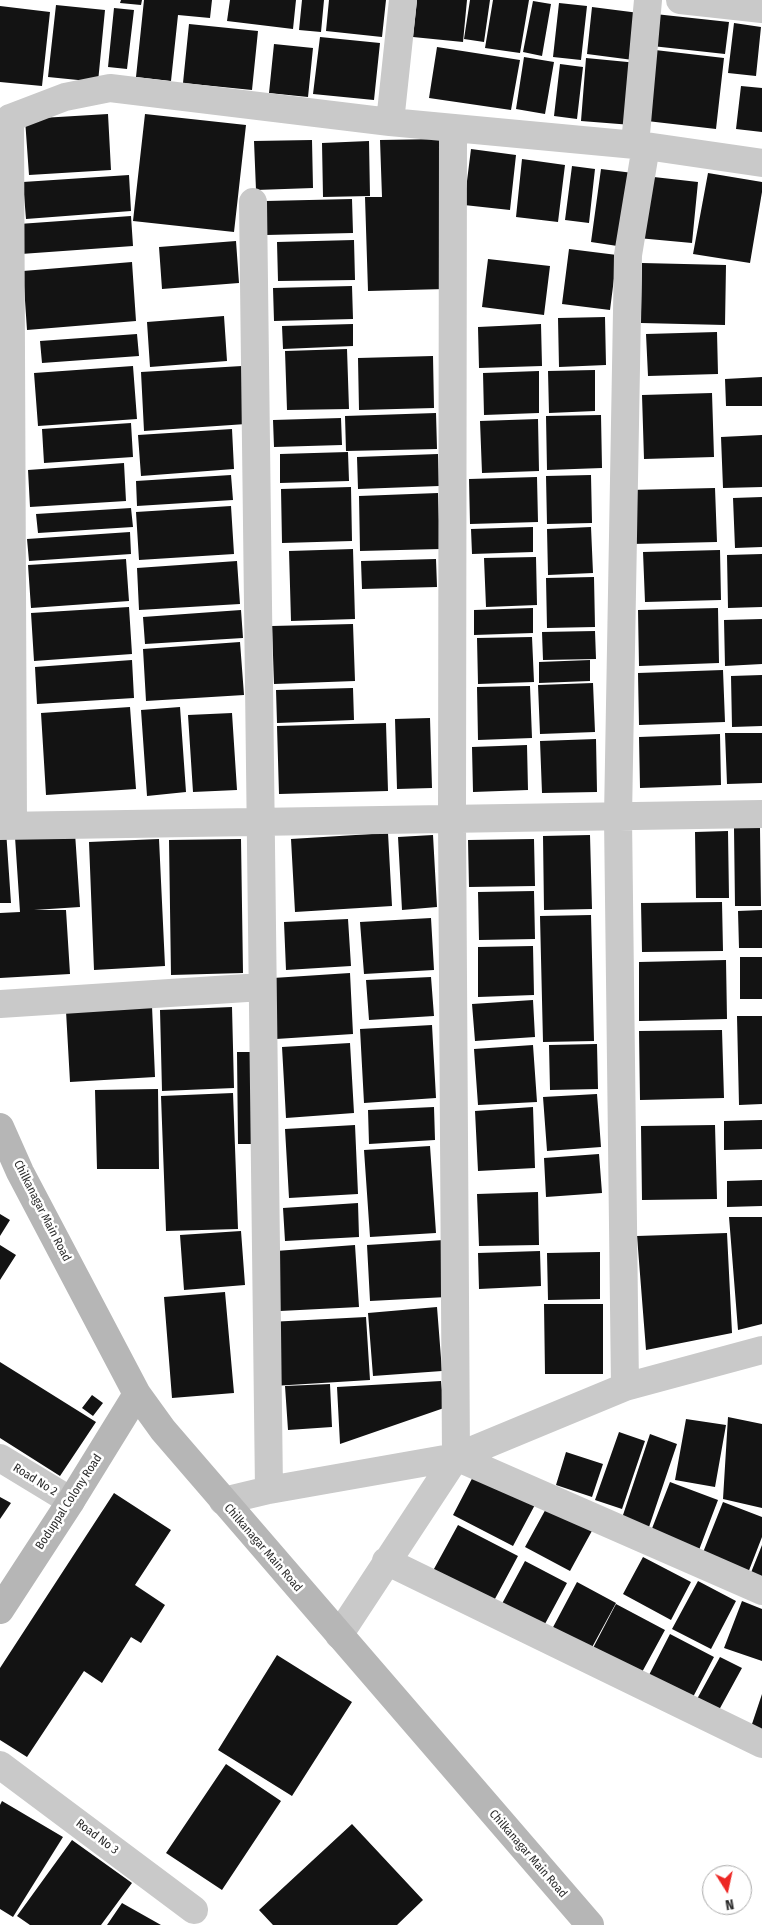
<!DOCTYPE html>
<style>
body{margin:0}
#map{position:relative;width:762px;height:1925px;overflow:hidden;background:#fff;font-family:"Fira Sans Condensed",sans-serif}
canvas{display:block}
.north{position:absolute;left:702px;top:1865px;width:50px;height:50px;box-sizing:border-box;background:#fff;border:1px solid #ababab;border-radius:50%;rotate:170deg;font-size:14px;font-weight:700;line-height:20px;text-align:center;color:#2c2c2c}
.north::after{content:'';display:block;margin:auto;width:18px;height:22px;background:#ed2724;clip-path:polygon(50% 0,100% 100%,50% 72%,0 100%)}
</style>
<div id="map">
<canvas width="762" height="1925"></canvas>
<div class="north">N</div>
</div>
<script>
const c = document.querySelector('canvas').getContext('2d');
c.lineJoin = 'round';
function paint(path, color) {
  c.fillStyle = color;
  c.fill(path, 'evenodd');
}
function toPath(rows) {
  const path = new Path2D();
  for (const r of rows) {
    path.moveTo(r[0], r[1]);
    for (let i = 2; i < r.length; i += 2) path.lineTo(r[i], r[i + 1]);
  }
  return path;
}
function stroke(path, color, width, dash) {
  c.strokeStyle = color;
  c.lineWidth = width;
  c.lineCap = dash ? 'butt' : 'round';
  c.setLineDash(dash || []);
  c.stroke(path);
}
function write(font, color, halo, rows, align = 'center') {
  c.font = font + ' "Fira Sans Condensed",sans-serif';
  c.lineWidth = 5;
  c.setLineDash([]);
  c.textBaseline = 'middle';
  c.strokeStyle = halo;
  c.fillStyle = color;
  for (const [text, x, y, turn = 0] of rows) {
    c.save();
    c.translate(x, y);
    c.rotate((+turn || 0) * Math.PI / 180);
    c.textAlign = isNaN(turn) ? turn : align;
    if (halo) c.strokeText(text, 0, 0);
    c.fillText(text, 0, 0);
    c.restore();
  }
}
paint(toPath([
 [121,0,142,0,141,5,120,3],
 [144,0,212,0,210,18,178,15,171,81,136,77],
 [230,0,296,0,293,29,227,21],
 [302,0,324,0,321,32,299,30],
 [329,0,386,0,382,37,326,31],
 [417,0,467,0,463,42,413,37],
 [470,0,490,0,484,42,464,39],
 [493,0,529,0,520,53,485,48],
 [533,1,551,4,542,56,523,52],
 [559,3,587,6,581,60,553,57],
 [56,5,105,10,98,82,48,77],
 [0,6,50,12,42,86,0,82],
 [592,7,639,13,633,60,587,54],
 [114,8,134,10,127,69,108,67],
 [655,14,729,22,725,54,652,46],
 [734,23,761,27,756,76,728,73],
 [189,24,258,31,252,90,183,83],
 [320,37,380,43,374,100,313,94],
 [274,44,313,48,308,97,269,93],
 [437,47,520,60,511,110,429,98],
 [655,50,724,58,716,129,647,121],
 [524,57,554,62,545,114,516,109],
 [586,58,638,63,632,125,581,121],
 [560,64,583,67,577,119,554,116],
 [741,86,762,88,762,132,736,129],
 [108,114,111,170,29,175,25,119],
 [145,114,246,125,234,232,133,221],
 [441,139,445,289,368,291,365,197,382,197,380,140],
 [312,140,313,188,256,190,254,141],
 [369,141,370,196,323,197,322,143],
 [471,149,516,155,510,210,464,205],
 [522,159,565,165,558,222,516,217],
 [572,166,595,169,589,223,565,220],
 [601,169,633,173,624,247,591,242],
 [708,173,762,182,762,192,750,263,693,254],
 [129,175,131,211,26,219,23,182],
 [645,176,698,182,692,243,638,238],
 [352,199,353,233,266,235,266,201],
 [131,216,133,246,21,254,19,224],
 [354,240,355,280,278,281,277,242],
 [236,241,239,283,162,289,159,247],
 [569,249,617,255,610,310,562,304],
 [488,259,550,266,544,315,482,307],
 [132,262,136,321,27,330,23,271],
 [642,263,726,265,725,325,641,323],
 [352,286,353,319,274,321,273,288],
 [224,316,227,361,150,367,147,322],
 [605,317,606,365,559,367,558,318],
 [353,324,353,346,283,349,282,326],
 [541,324,542,366,479,368,478,327],
 [717,332,718,374,648,376,646,334],
 [137,334,139,356,42,363,40,341],
 [347,349,349,409,287,410,285,351],
 [433,356,434,408,359,410,358,358],
 [133,366,137,419,38,426,34,373],
 [242,366,246,424,144,431,141,372],
 [595,370,595,411,549,413,548,371],
 [539,371,539,413,484,415,483,373],
 [762,377,762,406,726,406,725,379],
 [712,393,714,457,644,459,642,395],
 [436,413,437,449,346,451,345,416],
 [601,415,602,468,547,470,546,416],
 [341,418,342,445,274,447,273,420],
 [538,419,539,471,482,473,480,421],
 [131,423,133,457,44,463,42,429],
 [232,429,234,469,141,476,138,435],
 [762,435,762,487,723,488,721,437],
 [348,452,349,481,280,483,280,454],
 [438,454,439,486,358,489,357,457],
 [124,463,126,501,30,507,28,470],
 [231,475,233,500,137,506,136,481],
 [591,475,592,523,547,524,546,476],
 [537,477,538,522,470,524,469,479],
 [351,487,352,541,282,543,281,489],
 [715,488,717,542,631,544,629,490],
 [438,493,440,549,360,551,359,496],
 [762,497,762,547,735,548,733,498],
 [231,506,234,554,139,560,136,512],
 [131,508,133,527,38,533,36,514],
 [533,527,533,552,472,554,471,529],
 [591,527,593,573,548,575,547,529],
 [130,532,131,554,29,561,27,539],
 [353,549,355,619,291,621,289,551],
 [720,550,721,600,645,602,643,552],
 [762,554,762,607,728,608,727,555],
 [536,557,537,605,486,607,484,558],
 [126,559,129,601,31,608,28,565],
 [436,559,437,587,362,589,361,561],
 [237,561,240,604,139,610,137,568],
 [594,577,595,627,547,628,546,578],
 [129,607,132,654,34,661,31,613],
 [533,608,533,633,474,635,474,610],
 [718,608,719,663,639,666,638,610],
 [241,610,243,638,145,644,143,617],
 [762,619,762,664,725,666,724,620],
 [353,624,355,681,274,684,272,626],
 [595,631,596,659,543,660,542,632],
 [532,637,534,682,478,684,477,638],
 [240,642,244,695,146,701,143,649],
 [132,660,134,698,37,704,35,667],
 [590,660,590,681,539,683,539,662],
 [723,670,725,722,639,725,638,673],
 [762,675,762,726,732,727,731,676],
 [593,683,595,732,540,734,538,685],
 [530,686,532,738,478,740,477,687],
 [353,688,354,720,277,723,276,690],
 [130,707,136,789,46,795,41,713],
 [180,707,186,792,147,796,141,710],
 [232,713,237,790,193,792,188,715],
 [430,718,432,788,397,789,395,719],
 [386,723,388,791,279,794,277,726],
 [725,733,762,733,762,783,727,784],
 [720,734,721,785,640,788,639,737],
 [596,739,597,792,542,793,540,741],
 [527,745,528,790,473,792,472,747],
 [734,828,760,828,761,906,735,906],
 [0,830,6,830,11,903,0,903],
 [728,831,729,898,696,898,695,832],
 [75,833,80,907,34,910,66,910,70,974,0,978,0,913,20,912,15,837],
 [388,833,392,906,295,912,291,839],
 [433,835,437,907,402,910,398,837],
 [590,835,592,909,544,910,543,836],
 [159,839,165,966,94,970,89,842],
 [241,839,243,973,171,975,169,840],
 [534,839,535,886,469,887,468,840],
 [534,891,535,939,479,940,478,892],
 [722,902,723,951,642,952,641,903],
 [762,910,762,948,739,948,738,911],
 [591,915,594,1041,543,1042,540,916],
 [431,918,434,970,364,974,360,922],
 [348,919,351,966,286,970,284,922],
 [533,946,534,995,478,997,478,947],
 [740,957,762,957,762,999,740,999],
 [726,960,727,1019,639,1021,639,962],
 [350,973,353,1034,276,1039,273,978],
 [431,977,434,1016,369,1020,366,980],
 [533,1000,535,1037,475,1041,472,1004],
 [152,1006,155,1077,70,1082,66,1011],
 [232,1007,234,1088,162,1091,160,1010],
 [737,1016,762,1016,762,1104,739,1105],
 [432,1025,436,1098,364,1103,360,1029],
 [722,1030,724,1098,640,1100,639,1031],
 [350,1043,354,1113,286,1118,282,1047],
 [597,1044,598,1089,550,1090,549,1045],
 [533,1045,537,1102,478,1105,474,1049],
 [237,1052,257,1052,258,1144,238,1144],
 [158,1089,159,1169,97,1169,95,1090],
 [233,1093,238,1229,166,1231,161,1096],
 [597,1094,601,1147,547,1151,543,1097],
 [434,1107,435,1140,369,1144,368,1110],
 [533,1107,535,1168,478,1171,475,1111],
 [762,1120,762,1149,724,1150,724,1121],
 [355,1125,358,1194,289,1198,285,1129],
 [715,1125,717,1199,642,1200,641,1126],
 [430,1146,436,1233,370,1237,364,1150],
 [599,1154,602,1193,546,1197,544,1158],
 [762,1180,762,1206,727,1207,727,1181],
 [538,1192,539,1245,479,1246,477,1194],
 [358,1203,359,1237,285,1241,283,1208],
 [0,1214,10,1220,0,1236],
 [729,1217,762,1217,762,1324,738,1330],
 [241,1231,245,1285,184,1290,180,1235],
 [727,1233,732,1333,646,1350,637,1236],
 [444,1240,447,1297,370,1301,367,1245],
 [0,1245,16,1255,0,1280],
 [355,1245,359,1307,280,1311,276,1251],
 [540,1251,541,1286,479,1289,478,1253],
 [600,1252,600,1299,548,1300,547,1253],
 [225,1292,234,1393,172,1398,164,1297],
 [544,1304,603,1304,603,1374,545,1374],
 [437,1307,442,1371,373,1376,368,1313],
 [366,1317,370,1380,273,1386,269,1322],
 [0,1362,96,1422,60,1476,0,1438],
 [441,1381,444,1408,340,1444,337,1387],
 [330,1384,332,1427,288,1430,285,1386],
 [92,1395,103,1403,93,1416,82,1408],
 [728,1417,762,1424,762,1508,723,1499],
 [686,1419,726,1425,715,1487,675,1480],
 [619,1432,645,1441,622,1509,595,1500],
 [650,1434,677,1444,649,1527,622,1518],
 [566,1452,603,1464,592,1497,556,1485],
 [477,1469,537,1501,513,1546,453,1515],
 [670,1482,718,1500,699,1550,651,1531],
 [114,1493,171,1530,135,1585,165,1605,141,1643,131,1637,102,1683,84,1671,27,1757,0,1740,0,1668],
 [0,1497,11,1503,0,1519],
 [723,1502,762,1517,762,1537,748,1573,702,1555],
 [548,1505,593,1529,570,1571,525,1547],
 [458,1525,518,1556,489,1610,429,1578],
 [762,1545,762,1580,750,1575],
 [643,1557,691,1582,671,1620,623,1594],
 [525,1561,567,1583,539,1635,497,1613],
 [698,1581,736,1601,711,1649,672,1629],
 [577,1582,616,1603,590,1651,551,1631],
 [742,1601,762,1609,762,1661,724,1648],
 [616,1604,665,1630,641,1674,593,1648],
 [670,1634,714,1657,693,1697,649,1675],
 [277,1655,352,1702,292,1796,218,1750],
 [720,1657,742,1668,719,1710,697,1699],
 [762,1694,762,1734,750,1730],
 [226,1764,281,1801,222,1890,166,1853],
 [2,1801,63,1837,13,1917,0,1909,0,1805],
 [352,1824,423,1900,397,1925,273,1925,259,1910],
 [72,1840,132,1883,101,1925,30,1925,17,1916],
 [122,1903,161,1925,107,1925]
]), '#131313');
stroke(toPath([
 [680,0,762,9],
 [10,118,13,825],
 [390,122,403,0],
 [0,126,10,118,65,97,110,88,390,122,646,146,762,163],
 [635,145,648,0],
 [253,202,269,1490],
 [0,826,762,814],
 [0,1004,262,987],
 [625,1387,618,817,628,255,646,146],
 [456,1457,762,1591],
 [0,1458,71,1501],
 [223,1501,269,1490,456,1457,625,1387,762,1350],
 [386,1561,762,1744],
 [339,1635,456,1457,452,819,453,128],
 [0,1765,194,1910]
]), '#c9c9c9', 28);
stroke(toPath([
 [0,1127,20,1172,137,1394,163,1430,590,1925],
 [0,1610,71,1501,137,1394]
]), '#b6b6b6', 28);
write('12px', '#2c2c2c', '#fff', [
 ["Chilkanagar Main Road",42,1211,63],
 ["Road No 2",35,1480,32],
 ["Boduppal Colony Road",69,1502,-57],
 ["Chilkanagar Main Road",263,1548,49],
 ["Road No 3",97,1837,37],
 ["Chilkanagar Main Road",528,1854,49]
]);
</script>
